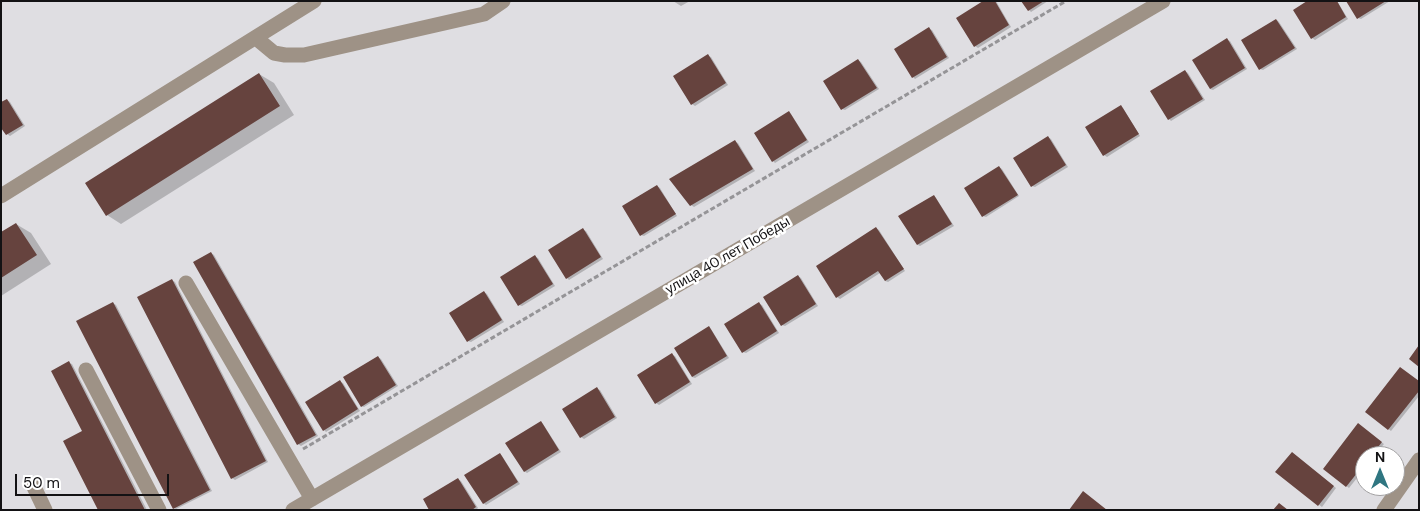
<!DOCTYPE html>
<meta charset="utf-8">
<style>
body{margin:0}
#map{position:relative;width:1420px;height:511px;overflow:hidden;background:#dfdee2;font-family:"DM Sans",sans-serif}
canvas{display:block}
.frame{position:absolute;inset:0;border:2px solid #131214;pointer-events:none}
.north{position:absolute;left:1355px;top:446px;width:50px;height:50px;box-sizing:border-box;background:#fff;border:1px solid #a1a0a1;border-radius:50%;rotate:0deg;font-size:14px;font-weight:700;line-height:20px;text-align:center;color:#131214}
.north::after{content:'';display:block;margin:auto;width:18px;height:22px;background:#2f7681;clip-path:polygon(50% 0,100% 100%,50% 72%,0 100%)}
.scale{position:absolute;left:15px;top:474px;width:154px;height:22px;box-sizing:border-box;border:2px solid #131214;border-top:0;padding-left:6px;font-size:15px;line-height:18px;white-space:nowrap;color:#131214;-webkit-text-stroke:4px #fff;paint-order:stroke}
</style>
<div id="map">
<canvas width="1420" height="511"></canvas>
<div class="frame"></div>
<div class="north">N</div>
<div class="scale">50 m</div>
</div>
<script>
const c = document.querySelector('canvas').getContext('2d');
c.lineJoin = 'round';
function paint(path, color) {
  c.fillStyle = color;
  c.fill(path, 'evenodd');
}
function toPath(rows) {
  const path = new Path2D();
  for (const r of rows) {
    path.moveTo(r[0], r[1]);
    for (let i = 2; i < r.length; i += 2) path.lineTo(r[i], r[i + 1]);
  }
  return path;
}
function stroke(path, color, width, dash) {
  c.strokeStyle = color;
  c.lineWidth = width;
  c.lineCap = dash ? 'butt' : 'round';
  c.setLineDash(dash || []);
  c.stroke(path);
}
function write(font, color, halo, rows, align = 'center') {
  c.font = font + ' "DM Sans",sans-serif';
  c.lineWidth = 5;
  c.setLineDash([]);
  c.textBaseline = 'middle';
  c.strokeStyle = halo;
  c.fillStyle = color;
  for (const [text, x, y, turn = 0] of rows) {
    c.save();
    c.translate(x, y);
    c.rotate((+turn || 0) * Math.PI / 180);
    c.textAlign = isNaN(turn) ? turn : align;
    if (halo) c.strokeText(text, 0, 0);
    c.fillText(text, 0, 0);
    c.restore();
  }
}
paint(toPath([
 [673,1,690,1,681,6],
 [985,1,996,1,1011,27,978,48,975,46],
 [1023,1,1048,1,1031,12,1029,10],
 [1309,1,1337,1,1348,19,1315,40,1312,38],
 [1348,1,1390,1,1361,19,1358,18],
 [1277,20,1279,22,1297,49,1263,70,1260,69],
 [929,29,932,30,949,58,915,79,913,77],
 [1227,40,1230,41,1247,69,1213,90,1210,89],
 [708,56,711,57,728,85,695,106,692,104],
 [858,60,861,62,879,89,845,110,842,109],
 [1185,71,1188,73,1205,100,1171,121,1169,119],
 [259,74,274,83,294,115,121,224,107,215],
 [7,100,10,102,25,126,10,136,7,134,1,125],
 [1121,107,1123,108,1140,136,1107,157,1104,155,1087,128],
 [789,113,791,114,809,142,775,163,773,161],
 [1048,137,1051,139,1068,167,1035,187,1032,186],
 [735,142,738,143,755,171,694,207,691,205],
 [999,167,1002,169,1019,196,986,217,983,216],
 [657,186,660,188,677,216,644,236,641,235],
 [934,196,936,198,954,226,920,246,918,245],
 [16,224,31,233,51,264,1,296,1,234],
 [876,228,879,230,905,271,888,282,885,281,880,273,840,299,837,297],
 [583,230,586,231,603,259,569,280,567,278],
 [211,253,214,255,318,436,301,446,298,444],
 [535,257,538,258,555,286,522,306,519,305],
 [798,276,801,278,818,306,785,326,782,325],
 [172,280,175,282,268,462,235,480,232,478],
 [484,292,487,294,504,322,471,342,468,341],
 [113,303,116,305,212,491,176,509,174,508],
 [759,304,762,305,779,333,746,353,743,352],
 [709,328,711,329,729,358,695,378,692,377],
 [672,355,675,356,692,384,659,405,656,403],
 [378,357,381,359,398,386,364,407,361,406],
 [69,363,72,364,147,510,99,510],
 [340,382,343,383,360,411,326,432,324,430],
 [1419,382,1419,396,1391,431,1367,412],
 [597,389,600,390,617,418,584,439,581,437],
 [541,422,543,424,561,452,527,473,524,471],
 [1361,427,1384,444,1374,456,1365,456,1365,468,1349,488,1325,469],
 [500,454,502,456,520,484,486,505,483,503],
 [1294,455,1336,488,1322,507,1277,472],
 [458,479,461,481,478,508,476,510,431,510]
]), '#0003');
paint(toPath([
 [983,1,995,1,1009,25,974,47,956,18],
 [1021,1,1044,1,1028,11],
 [1307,1,1337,1,1346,17,1311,39,1293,10],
 [1346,1,1386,1,1357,19],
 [1276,19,1295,48,1259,70,1241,40],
 [929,27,947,57,912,78,894,49],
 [1227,38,1245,68,1210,89,1192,60],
 [708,54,726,83,691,105,673,76],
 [858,59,877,88,841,110,823,81],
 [1185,70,1203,99,1168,120,1150,91],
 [259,73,280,106,106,216,85,183],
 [7,99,23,125,6,135,1,128,1,102],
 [1121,105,1139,134,1103,156,1085,127],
 [789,111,807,140,772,162,754,133],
 [1048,136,1066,165,1031,187,1013,158],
 [735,140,753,169,690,206,669,179],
 [999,166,1018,195,982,217,964,188],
 [657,185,676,214,640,236,622,206],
 [934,195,952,224,917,245,898,216],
 [16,223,37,255,1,278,1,232],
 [876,227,904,269,885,281,878,271,836,298,816,266],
 [583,228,601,257,566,279,548,250],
 [211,252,316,435,297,445,193,262],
 [535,255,553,284,518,306,500,277],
 [798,275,816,304,781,326,763,297],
 [172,279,266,461,231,479,137,297],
 [484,291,502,320,467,342,449,313],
 [113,302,210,490,173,509,76,321],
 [759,302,777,331,742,353,724,324],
 [709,326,727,356,692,377,674,348],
 [1419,345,1419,367,1409,359],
 [672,353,690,382,655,404,637,375],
 [378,356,396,385,361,407,343,377],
 [69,361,145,510,98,510,63,441,82,431,51,371],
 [1400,367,1419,381,1419,391,1388,430,1365,412],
 [340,380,358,409,323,431,305,402],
 [597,387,615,417,580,438,562,409],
 [541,421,559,450,524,472,505,443],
 [1358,423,1382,442,1371,456,1365,456,1365,463,1346,487,1323,469],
 [1292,452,1334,486,1318,506,1275,472],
 [500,453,518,482,483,504,464,475],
 [458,478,476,507,472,510,429,510,423,499],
 [1083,491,1107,510,1069,510],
 [1279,503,1288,510,1273,510]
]), '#66433e');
stroke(toPath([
 [303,449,1066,1]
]), '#959497', 3, [5, 2.5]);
stroke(toPath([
 [256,38,274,53,285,55,304,55,484,14,503,1],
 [1,196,314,1],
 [186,283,312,499],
 [86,370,159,510],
 [34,487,45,510],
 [293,510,1163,1],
 [1384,510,1419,460]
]), '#9e9286', 15);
write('14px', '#131214', '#fff', [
 ["улица 40 лет Победы",728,256,-30]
]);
</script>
